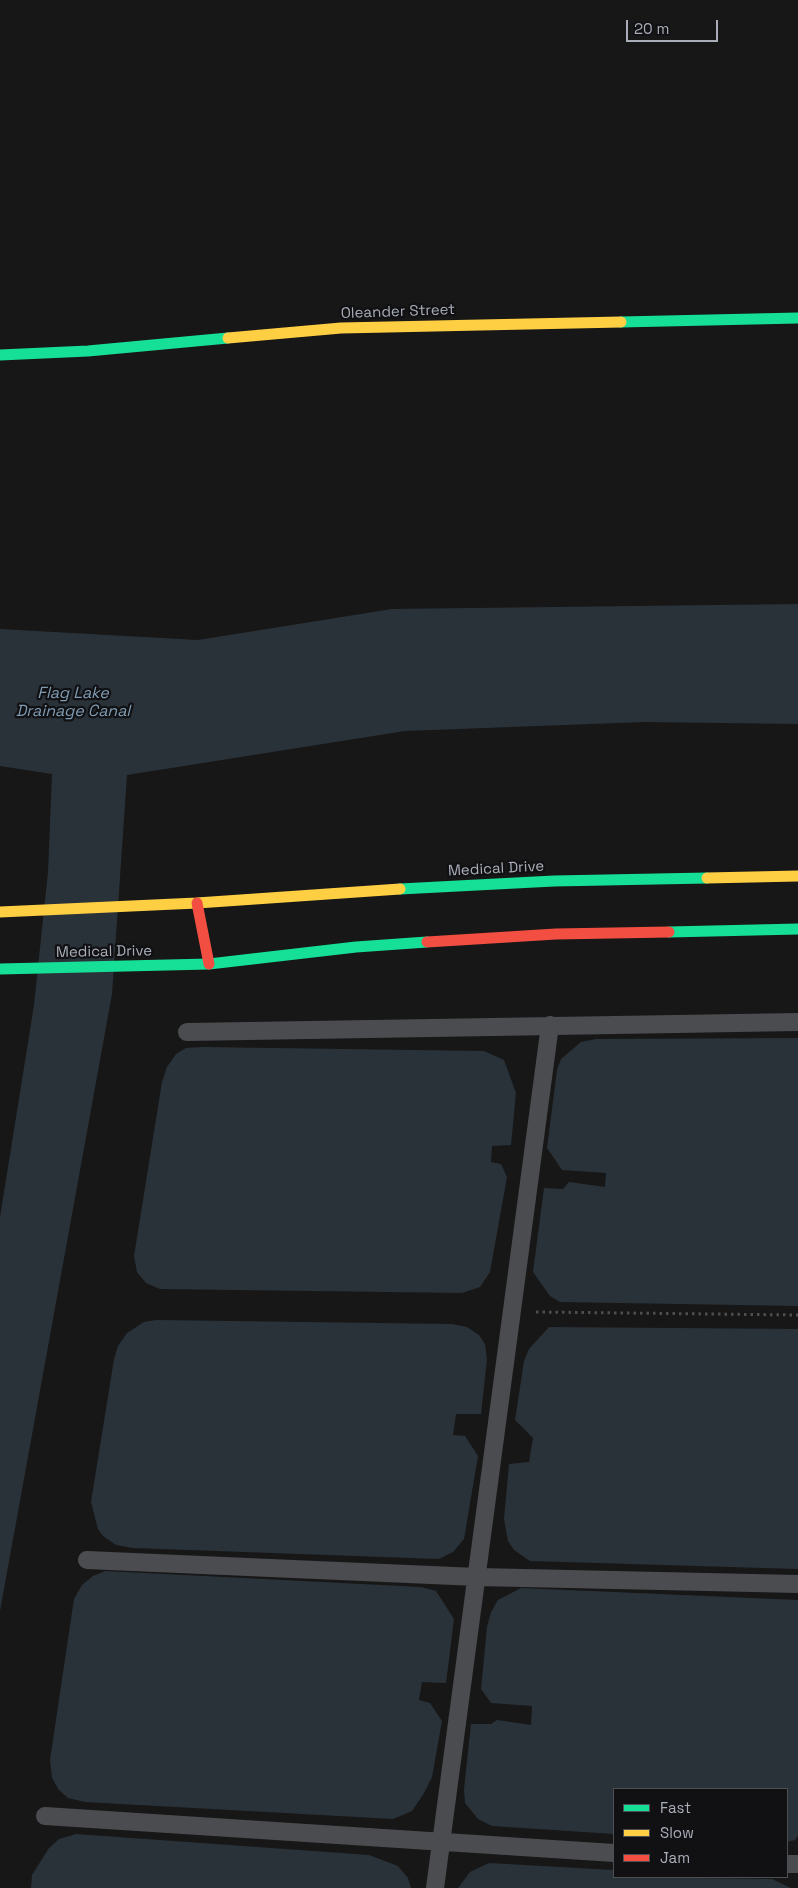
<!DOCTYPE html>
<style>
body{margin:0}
#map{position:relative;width:798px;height:1888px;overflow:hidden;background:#171717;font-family:"Space Grotesk",sans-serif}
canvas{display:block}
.legend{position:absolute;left:613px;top:1788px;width:175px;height:90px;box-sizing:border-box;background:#111113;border:1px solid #4d4f55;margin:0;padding:6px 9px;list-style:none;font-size:15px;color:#a8adb8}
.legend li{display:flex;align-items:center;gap:10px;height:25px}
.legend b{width:25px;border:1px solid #4d4f55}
.scale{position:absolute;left:626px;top:20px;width:92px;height:22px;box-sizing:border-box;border:2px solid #a8adb8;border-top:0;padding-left:6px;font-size:15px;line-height:18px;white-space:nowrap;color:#a8adb8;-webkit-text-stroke:4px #111113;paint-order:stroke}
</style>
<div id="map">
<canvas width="798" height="1888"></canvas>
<ul class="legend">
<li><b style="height:6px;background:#16e098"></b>Fast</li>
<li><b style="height:6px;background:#ffcf43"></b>Slow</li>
<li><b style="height:6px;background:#f24e42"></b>Jam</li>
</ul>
<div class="scale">20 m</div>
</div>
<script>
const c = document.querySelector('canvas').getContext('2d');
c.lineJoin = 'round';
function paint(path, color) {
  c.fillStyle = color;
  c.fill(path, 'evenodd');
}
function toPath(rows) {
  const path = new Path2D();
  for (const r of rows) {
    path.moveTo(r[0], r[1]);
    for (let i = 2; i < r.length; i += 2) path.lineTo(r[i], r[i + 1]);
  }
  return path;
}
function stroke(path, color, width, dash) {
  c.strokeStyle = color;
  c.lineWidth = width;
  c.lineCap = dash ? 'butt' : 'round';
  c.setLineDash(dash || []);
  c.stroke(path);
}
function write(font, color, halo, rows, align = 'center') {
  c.font = font + ' "Space Grotesk",sans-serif';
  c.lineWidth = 4.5;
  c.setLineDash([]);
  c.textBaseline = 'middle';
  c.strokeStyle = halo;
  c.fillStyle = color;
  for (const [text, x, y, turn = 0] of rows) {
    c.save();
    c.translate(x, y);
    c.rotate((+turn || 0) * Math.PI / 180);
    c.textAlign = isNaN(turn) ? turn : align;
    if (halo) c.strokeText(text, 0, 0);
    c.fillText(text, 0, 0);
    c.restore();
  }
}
paint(toPath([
 [798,604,798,724,644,722,405,731,127,775,112,994,0,1611,0,1217,34,1005,48,872,52,774,0,766,0,629,198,640,392,609],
 [798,1038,798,1306,560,1302,550,1296,533,1272,544,1188,563,1189,569,1182,605,1187,606,1173,562,1170,547,1148,557,1070,561,1059,581,1042,596,1039],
 [202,1047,484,1051,504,1060,516,1093,511,1145,492,1146,491,1162,501,1164,507,1177,490,1272,480,1287,462,1293,160,1289,146,1283,137,1272,134,1256,162,1082,167,1067,176,1054,186,1048],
 [156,1320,452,1324,467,1327,479,1335,485,1344,487,1359,481,1414,456,1414,453,1435,465,1436,478,1456,464,1539,453,1552,439,1559,133,1548,116,1545,103,1536,98,1529,91,1502,114,1359,118,1346,127,1333,144,1322],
 [549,1327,798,1329,798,1569,530,1561,514,1550,508,1541,504,1519,509,1464,529,1462,533,1438,515,1420,524,1361,529,1349],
 [105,1571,421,1587,436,1591,454,1619,446,1683,422,1682,419,1700,430,1703,442,1721,432,1777,424,1793,412,1811,393,1819,85,1802,68,1798,59,1790,52,1778,50,1760,74,1599,82,1585,93,1576],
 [521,1588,798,1600,798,1836,795,1840,787,1842,787,1789,614,1789,614,1834,492,1826,478,1819,465,1803,464,1789,471,1724,491,1724,497,1720,531,1725,532,1706,491,1703,481,1689,487,1627,491,1612,498,1600],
 [76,1834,369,1855,398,1866,408,1878,411,1888,31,1888,32,1875,49,1848,59,1839],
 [489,1863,614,1870,614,1877,772,1879,791,1888,458,1888,470,1872]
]), '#2a3239');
stroke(toPath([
 [536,1312,798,1315]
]), '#4d4e52', 3, [2.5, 4]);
stroke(toPath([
 [187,1032,798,1022],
 [87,1560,477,1577,798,1584],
 [45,1816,614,1853],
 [787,1864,798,1864],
 [435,1888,550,1025]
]), '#4b4c50', 18);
stroke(toPath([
 [621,322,798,318],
 [0,355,88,351,228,338],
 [400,889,554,881,707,878],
 [669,932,798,929],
 [0,969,209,964,356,947,427,942]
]), '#16e098', 11);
stroke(toPath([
 [228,338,341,328,621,322],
 [707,878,798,876],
 [0,912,197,903,400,889]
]), '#ffcf43', 11);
stroke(toPath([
 [197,903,209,964],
 [427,942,556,934,669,932]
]), '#f24e42', 11);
write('15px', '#a8adb8', '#111113', [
 ["Oleander Street",398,312,-2],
 ["Medical Drive",496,869,-3],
 ["Medical Drive",104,952,-1]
]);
write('italic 16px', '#7f9bb3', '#111113', [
 ["Flag Lake",73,694],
 ["Drainage Canal",73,712]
]);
</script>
